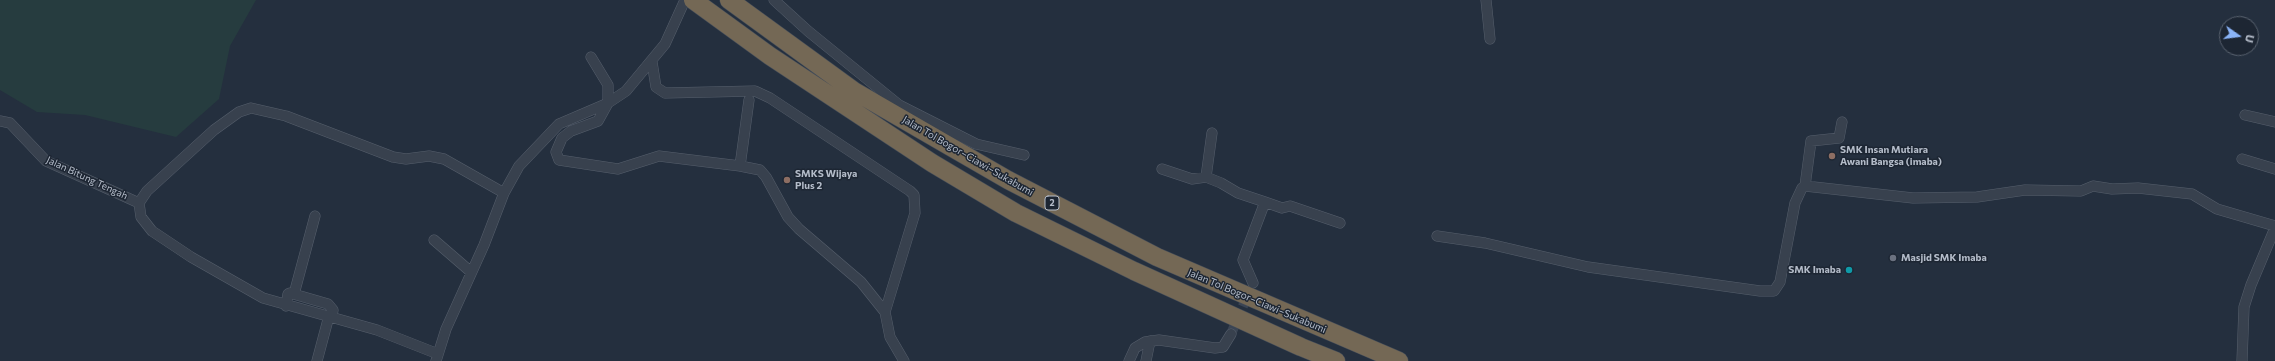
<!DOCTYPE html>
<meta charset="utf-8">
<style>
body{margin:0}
#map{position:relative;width:2275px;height:361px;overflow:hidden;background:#242f3e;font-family:Commissioner,sans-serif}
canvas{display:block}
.north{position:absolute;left:2219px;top:16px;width:40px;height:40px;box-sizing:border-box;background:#1d2633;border:1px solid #59626f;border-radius:50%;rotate:104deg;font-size:11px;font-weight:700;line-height:16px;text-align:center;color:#b4bcc9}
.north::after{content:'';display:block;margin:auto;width:14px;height:18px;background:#8ab4f8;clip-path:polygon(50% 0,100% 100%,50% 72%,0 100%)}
</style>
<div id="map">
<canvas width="2275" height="361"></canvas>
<div class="north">U</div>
</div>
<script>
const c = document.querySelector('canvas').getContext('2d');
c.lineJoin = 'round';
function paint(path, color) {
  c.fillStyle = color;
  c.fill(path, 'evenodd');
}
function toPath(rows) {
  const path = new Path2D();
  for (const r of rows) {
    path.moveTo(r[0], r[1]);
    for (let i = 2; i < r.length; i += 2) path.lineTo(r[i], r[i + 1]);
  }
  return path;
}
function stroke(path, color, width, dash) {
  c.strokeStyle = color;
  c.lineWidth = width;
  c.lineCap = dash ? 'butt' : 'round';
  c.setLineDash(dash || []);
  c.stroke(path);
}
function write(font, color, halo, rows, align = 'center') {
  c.font = font + ' Commissioner,sans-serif';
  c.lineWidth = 3;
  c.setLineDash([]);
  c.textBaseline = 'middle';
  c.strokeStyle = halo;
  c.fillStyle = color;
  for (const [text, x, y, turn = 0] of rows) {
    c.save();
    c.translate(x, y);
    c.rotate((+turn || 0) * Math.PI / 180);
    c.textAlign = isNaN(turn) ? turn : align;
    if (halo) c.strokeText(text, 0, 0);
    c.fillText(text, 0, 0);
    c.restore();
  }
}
paint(toPath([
 [0,0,256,0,230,46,219,99,176,137,85,115,37,112,0,90]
]), '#263c3f');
stroke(toPath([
 [1231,334,1249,292]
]), '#3a4453', 10, [10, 5]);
const minor = toPath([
 [774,0,808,31,899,105,976,144,1024,155],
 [1486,0,1490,39],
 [591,57,608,85,608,103,598,121,571,131,562,138,556,152,559,160,618,169,659,156,740,166,760,170,766,177,788,217,799,229,861,282,885,312],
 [652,62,656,87,665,93,755,91,770,98,910,191,914,195,915,213,885,312,890,337,904,361],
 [2245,115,2275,122],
 [0,121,10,123,46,161,139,203],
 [2242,159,2275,169],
 [740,166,749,100],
 [1162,169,1192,179,1206,177,1221,183,1238,193,1265,202,1282,208,1290,206,1340,223],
 [1206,177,1212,133],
 [1805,186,1811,141,1839,138,1842,122],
 [1437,236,1485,243,1588,267,1760,291,1774,291,1780,282,1795,203,1802,188,1805,186,1913,198,1977,197,2025,190,2081,191,2093,186,2112,189,2138,188,2192,194,2217,209,2275,226],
 [434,240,471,272],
 [1253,283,1243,260,1265,202],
 [294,294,315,216],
 [286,306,288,294,290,293,328,304,333,310,332,317],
 [438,354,377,330,263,298,191,257,152,231,141,217,139,203,147,191,214,130,239,112,251,108,286,116,393,157,406,159,429,156,444,159,504,193],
 [317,361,329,316],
 [436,361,446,329,484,245,504,193,519,166,559,124,608,103,626,91,665,44,685,0],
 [1129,361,1135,348,1145,342,1159,340,1215,348,1223,347,1231,334],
 [1146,361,1150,341],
 [2242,361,2244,307,2251,285,2275,228]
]);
const motorway = toPath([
 [693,0,770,56,932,163,1016,213,1134,271,1301,347,1336,361],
 [729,0,854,91,1008,180,1157,257,1399,361]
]);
stroke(minor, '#565f6c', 11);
stroke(motorway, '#434c59', 19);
stroke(minor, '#38414e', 10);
stroke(motorway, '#746855', 18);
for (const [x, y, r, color] of [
 [1832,156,4,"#8d6e63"],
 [787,180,4,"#8d6e63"],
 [1893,258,4,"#6b7280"],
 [1849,270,4,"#0f9aa8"]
]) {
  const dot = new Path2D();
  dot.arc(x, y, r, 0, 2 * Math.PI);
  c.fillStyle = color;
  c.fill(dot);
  stroke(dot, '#1d2633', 1.5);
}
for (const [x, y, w] of [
 [1052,203,14]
]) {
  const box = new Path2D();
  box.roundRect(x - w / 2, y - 7, w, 14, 3);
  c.fillStyle = '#1d2633';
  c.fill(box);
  stroke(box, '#b4bcc9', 1);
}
write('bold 9px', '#b4bcc9', null, [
 ["2",1052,203]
]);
write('bold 10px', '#b4bcc9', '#1d2633', [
 ["SMK Insan Mutiara",1840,150],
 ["Awani Bangsa (imaba)",1840,162],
 ["SMKS Wijaya",795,174],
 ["Plus 2",795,186],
 ["Masjid SMK Imaba",1901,258],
 ["SMK Imaba",1841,270,"right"]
], 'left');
write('10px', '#b4bcc9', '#1d2633', [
 ["Jalan Tol Bogor–Ciawi–Sukabumi",968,156,30],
 ["Jalan Bitung Tengah",87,178,25],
 ["Jalan Tol Bogor–Ciawi–Sukabumi",1257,301,23]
]);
</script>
